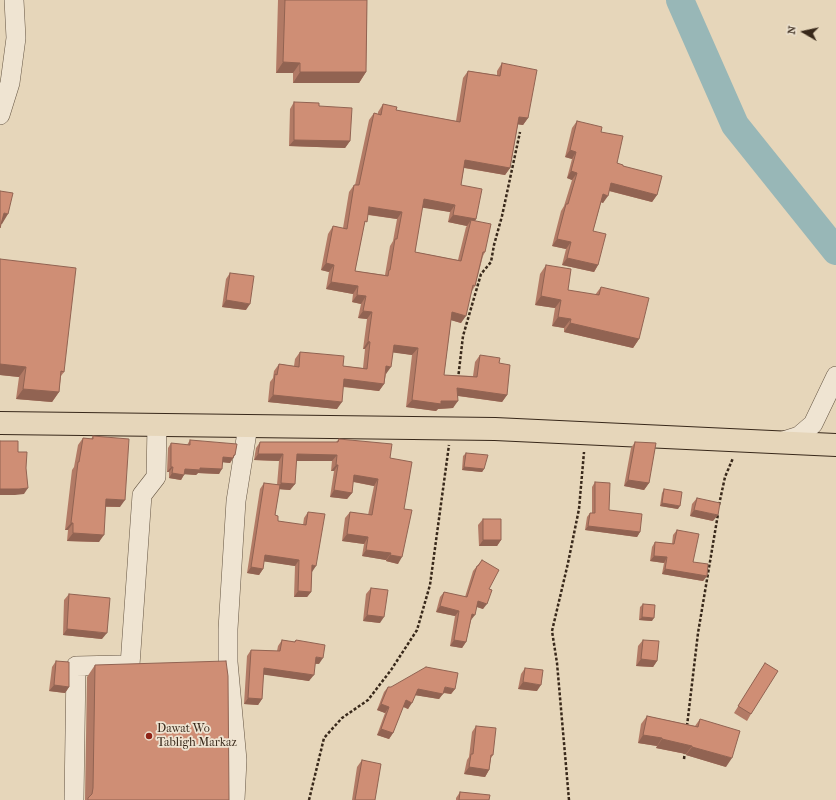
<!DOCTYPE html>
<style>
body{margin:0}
#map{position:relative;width:836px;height:800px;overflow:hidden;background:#e6d6ba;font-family:"IM FELL French Canon",serif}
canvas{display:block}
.north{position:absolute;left:784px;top:12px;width:40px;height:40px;-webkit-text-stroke:3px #efe4d2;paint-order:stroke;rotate:279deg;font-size:11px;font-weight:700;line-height:16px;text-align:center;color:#38281a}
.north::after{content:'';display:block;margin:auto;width:14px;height:18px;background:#38281a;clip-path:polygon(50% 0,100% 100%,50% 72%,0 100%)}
</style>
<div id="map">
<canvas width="836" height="800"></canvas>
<div class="north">N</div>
</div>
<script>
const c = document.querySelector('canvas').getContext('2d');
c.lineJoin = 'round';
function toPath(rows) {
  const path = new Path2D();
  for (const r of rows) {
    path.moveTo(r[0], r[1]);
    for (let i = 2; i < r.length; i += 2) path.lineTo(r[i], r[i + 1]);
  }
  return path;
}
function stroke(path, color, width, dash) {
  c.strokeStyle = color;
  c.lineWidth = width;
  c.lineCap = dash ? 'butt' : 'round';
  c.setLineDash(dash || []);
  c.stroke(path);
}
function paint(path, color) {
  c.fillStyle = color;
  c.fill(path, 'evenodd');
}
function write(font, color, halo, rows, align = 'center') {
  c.font = font + ' "IM FELL French Canon",serif';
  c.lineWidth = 3.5;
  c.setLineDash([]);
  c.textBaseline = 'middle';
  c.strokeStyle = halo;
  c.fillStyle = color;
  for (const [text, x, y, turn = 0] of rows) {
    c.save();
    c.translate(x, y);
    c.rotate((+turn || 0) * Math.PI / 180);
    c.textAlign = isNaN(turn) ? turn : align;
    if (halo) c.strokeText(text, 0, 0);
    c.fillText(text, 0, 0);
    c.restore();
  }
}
stroke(toPath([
 [680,0,735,125,836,251]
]), '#98b7b7', 28);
const minor = toPath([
 [0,115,10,83,16,38,14,0],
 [780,442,799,436,813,424,836,376],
 [130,665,142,495,156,477,157,425],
 [74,800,76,666,120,665],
 [235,800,237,760,228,662,228,629,236,501,248,426]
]);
const major = toPath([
 [0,423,495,429,836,445]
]);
stroke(minor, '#645442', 20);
stroke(major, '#38281a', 24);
stroke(toPath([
 [458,379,463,336,481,274,491,262,494,245,502,216,520,132],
 [719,505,725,477,733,458],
 [687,726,698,633,718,514],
 [684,759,685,751],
 [309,800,324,738,342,718,368,700,391,670,417,630,430,585,449,445],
 [569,800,557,663,552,631,568,563,579,509,584,452]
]), '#38281a', 2.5, [3, 2]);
stroke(minor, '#efe4d2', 19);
stroke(major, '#e6d6ba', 22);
paint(toPath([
 [278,0,367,0,366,72,359,83,293,83,293,73,276,73],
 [502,63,528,118,523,125,518,124,510,168,505,175,464,168,461,185,476,219,475,221,485,252,483,256,475,286,472,291,461,323,451,320,444,375,473,376,475,362,480,355,499,363,507,395,502,402,458,396,453,408,438,409,436,411,406,407,412,355,393,352,386,374,384,384,379,391,343,387,337,409,268,402,270,382,273,378,274,371,279,364,294,366,295,359,300,352,343,366,363,368,365,349,363,349,367,319,358,318,361,304,352,302,353,294,326,289,329,272,321,270,328,234,333,226,343,228,349,192,354,185,355,185,369,120,374,113,378,114,378,112,383,104,396,110,456,121,463,78,468,71,497,75,497,71],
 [422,207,450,212,448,222,467,226,466,227,458,260,415,252],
 [368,215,397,219,393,241,390,246,385,275,355,271,364,225],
 [294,102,319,106,350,141,345,148,289,146,290,109],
 [577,121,601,132,617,163,623,166,657,195,652,202,609,191,603,203,601,202,593,231,598,265,594,272,562,265,566,249,552,246,561,211,564,206,572,180,567,178,572,159,565,157,572,128],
 [0,259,64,372,61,376,59,392,52,402,16,399,19,377,0,375],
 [546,265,568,290,595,295,601,287,639,339,633,348,564,332,564,328,552,326,555,308,535,305,540,274],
 [230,273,246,310,222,307,226,279],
 [93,436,120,507,106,507,99,542,67,541,68,530,65,530,72,470,74,467,78,445,83,438,91,439],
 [339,439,390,458,404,509,398,564,386,561,386,560,362,556,364,544,342,541,345,518,350,512,368,515,374,486,353,482,352,493,347,499,330,497,334,471,331,471,332,461,296,461,295,484,290,490,279,489,275,515,278,521,303,525,304,518,308,512,312,572,312,571,311,592,307,597,294,597,295,566,264,561,263,569,259,575,247,573,260,489,264,483,277,485,279,461,254,460,256,448,260,442,336,442],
 [190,440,233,457,233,458,230,463,223,462,219,474,198,473,196,475,184,474,181,480,169,478,169,472,167,472,168,448,171,443,187,445],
 [635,442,649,483,644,490,624,486,631,448],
 [466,453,484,469,482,472,462,470,463,456],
 [595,482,609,510,640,532,637,537,585,530,587,517,590,513,592,513,592,487],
 [664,489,678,509,660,506,662,493],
 [697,498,713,521,690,516,692,504],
 [483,519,501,540,497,546,479,546,478,525],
 [677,530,693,562,707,576,703,581,662,574,664,563,650,561,652,547,655,542,672,544,673,535],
 [482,560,489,589,483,609,477,607,471,620,466,642,462,648,450,646,455,616,436,612,440,597,444,592,465,597,473,571],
 [371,588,380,623,363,621,366,594],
 [69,594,102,639,63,635,64,600],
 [643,604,652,621,639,620,640,607],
 [282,640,294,642,296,640,319,664,315,664,309,681,263,674,262,699,258,705,244,704,247,656,251,650,277,651,278,646],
 [643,640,657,661,653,667,636,666,638,646],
 [56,661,69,687,65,693,49,691,52,667],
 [765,663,751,714,747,721,734,713],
 [95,665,229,800,85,800,87,677],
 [525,668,537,691,518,689,521,674],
 [388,687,455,689,451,694,443,693,439,699,415,695,408,709,403,707,393,733,389,739,377,735,385,713,377,710,384,692],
 [647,716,695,726,700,719,726,767,686,755,686,754,656,748,657,746,638,743,641,724],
 [476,726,493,755,491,758,489,770,485,777,464,774,467,760,469,757,472,732],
 [362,760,375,800,352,800,357,767],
 [460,792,489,800,456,800,456,798]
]), '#b27a65');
paint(toPath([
 [283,62,300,63,293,73,276,73],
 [300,72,366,72,359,83,293,83],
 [519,117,528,118,523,125,514,124],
 [294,140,350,141,345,148,289,146],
 [570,150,576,152,572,159,565,157],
 [465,160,510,168,505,175,460,167],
 [571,171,577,173,572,180,567,178],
 [611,183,657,195,652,202,606,190],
 [603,194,608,196,603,203,598,201],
 [424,199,455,205,450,212,418,207],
 [369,207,402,212,397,219,364,214],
 [4,213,8,214,2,224,0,224],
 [453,215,476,219,471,227,471,220,467,226,448,222],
 [557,239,571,242,566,249,552,246],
 [567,258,598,265,594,272,562,265],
 [326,263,334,265,329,272,321,270],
 [331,282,358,286,353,294,326,289],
 [357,295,366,296,361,304,352,302],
 [541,296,561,300,555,308,535,305],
 [226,300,250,304,246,310,222,307],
 [363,311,372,312,367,319,358,318],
 [452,312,466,316,461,323,447,319],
 [558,317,571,319,564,328,552,326],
 [570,323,639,339,633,348,564,332],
 [368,341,370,342,365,349,363,349],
 [394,345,418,348,412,355,389,352],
 [0,364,26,367,19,377,0,375],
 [386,366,391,367,386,374],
 [344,379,384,384,379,391,339,386],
 [457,388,507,395,502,402,452,395],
 [23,389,59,392,52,402,16,399],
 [273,395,342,402,337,409,268,402],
 [412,400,441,401,458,401,453,408,438,409,436,411,406,407],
 [258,454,283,454,279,461,254,460],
 [297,454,337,455,332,461,293,461],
 [235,455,230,463,220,462,223,457],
 [336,465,338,465,334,471,331,471],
 [171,467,173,467,169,472,167,472],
 [464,467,484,469,482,472,462,470],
 [200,468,222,469,219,474,198,473,196,475,182,474,185,469],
 [172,473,184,475,181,480,169,478],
 [354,475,378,479,374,486,350,481],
 [628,480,649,483,644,490,624,486],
 [281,483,295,484,290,490,277,489],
 [28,488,24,494,15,495,0,495,0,489],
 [334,490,352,493,347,499,330,497],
 [106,499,125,500,120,507,101,506],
 [662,503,680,506,678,509,660,506],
 [694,510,718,515,713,521,690,516],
 [71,523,73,523,68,530,65,530],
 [588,526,640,532,637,537,585,530],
 [73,533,104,535,99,542,67,541],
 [347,534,368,537,364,544,342,541],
 [483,540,501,540,497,546,479,546],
 [366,550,391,553,386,560,362,556],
 [265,555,299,560,295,566,261,561],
 [390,555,402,557,398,564,386,561],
 [654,556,667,557,664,563,650,561],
 [312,565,316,566,312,572,308,571],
 [251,567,263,569,259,575,247,573],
 [665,569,707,576,703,581,662,574],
 [298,591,311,592,307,597,294,597],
 [478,601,487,604,483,609,474,606],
 [440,606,459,611,455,616,436,612],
 [472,614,475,615,471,620],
 [367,615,384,617,380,623,363,621],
 [642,617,654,618,652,621,639,620],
 [67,629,107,633,102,639,63,635],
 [454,640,466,642,462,648,450,646],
 [316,657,323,658,319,664,312,663],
 [641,659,657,661,653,667,636,666],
 [264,668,314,675,309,681,259,674],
 [523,682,541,685,537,691,518,689],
 [54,685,69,687,65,693,49,691],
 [445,687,455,689,451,694,441,692],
 [418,689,443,694,439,699,414,695],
 [248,698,262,699,258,705,244,704],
 [406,700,412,703,408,709,402,706],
 [381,704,389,707,385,713,377,710],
 [381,729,393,733,389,739,377,735],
 [643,735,662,738,657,746,638,743],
 [662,739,692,746,686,754,656,748],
 [692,747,732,758,726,767,686,755],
 [469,767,489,770,485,777,464,774]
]), '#916352');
const building = toPath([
 [285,0,367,0,366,72,300,72,300,63,283,62,285,0],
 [502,63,537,70,528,118,519,117,510,168,465,160,461,185,482,189,476,219,453,215,455,205,424,199,415,252,461,261,471,220,491,224,485,252,483,252,475,286,473,285,466,316,452,312,444,375,477,377,480,355,500,358,499,363,510,365,507,395,457,388,458,401,441,401,441,404,412,400,418,348,394,345,391,367,386,366,384,384,344,379,342,402,273,395,275,374,277,375,279,364,299,367,300,352,344,356,343,366,367,369,370,342,368,341,372,312,363,311,366,296,357,295,358,286,331,282,334,265,326,263,333,226,347,229,354,185,359,185,374,113,381,115,383,104,397,107,396,110,460,122,468,71,500,76,502,63],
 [369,207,402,212,397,239,395,239,390,270,389,270,388,276,355,271,365,221,367,222,369,207],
 [294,102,319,103,319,106,352,108,350,141,294,140,294,102],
 [577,121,602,127,601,132,623,136,617,163,623,165,623,166,662,176,657,195,611,183,608,196,603,194,593,231,606,234,598,265,567,258,571,242,557,239,566,204,568,204,577,173,571,171,576,152,570,150,577,121],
 [0,191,13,193,8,214,4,213,0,228,0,191],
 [0,259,76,268,64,372,61,371,59,392,23,389,26,367,0,364,0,259],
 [546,265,571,269,568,290,599,295,601,287,649,298,639,339,570,323,571,319,558,317,561,300,541,296,546,265],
 [230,273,254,276,250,304,226,300,230,273],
 [93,436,129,439,125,500,106,499,104,535,73,533,73,523,71,523,78,462,79,462,83,438,93,439,93,436],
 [339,439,392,444,390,458,412,462,404,509,412,510,402,557,390,555,391,553,366,550,368,537,347,534,350,512,372,515,378,479,354,475,352,493,334,490,338,465,336,465,337,455,297,454,295,484,281,483,283,454,258,454,260,442,338,442,339,439],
 [190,440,237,444,235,455,234,455,233,458,223,457,222,469,200,468,200,470,185,469,184,475,172,473,173,467,171,467,171,443,190,445,190,440],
 [0,441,18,441,18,452,27,452,26,468,28,488,19,489,0,489,0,441],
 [635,442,656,443,649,483,628,480,635,442],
 [466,453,488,455,484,469,464,467,466,453],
 [595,482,610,483,609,510,642,514,640,532,588,526,590,513,595,513,595,482],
 [264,483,280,485,275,515,278,516,278,521,306,525,308,512,325,514,316,566,312,565,311,592,298,591,299,560,265,555,263,569,251,567,264,483],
 [664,489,682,492,680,506,662,503,664,489],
 [697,498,720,503,718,515,694,510,697,498],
 [483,519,501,519,501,540,483,540,483,519],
 [677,530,699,534,693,562,708,564,707,576,665,569,667,557,654,556,655,542,674,544,677,530],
 [482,560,499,570,489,589,492,590,487,604,478,601,475,615,472,614,466,642,454,640,459,611,440,606,444,592,467,597,477,566,478,566,482,560],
 [371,588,388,590,384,617,367,615,371,588],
 [69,594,110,598,107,633,67,629,69,594],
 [643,604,655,605,654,618,642,617,643,604],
 [282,640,295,642,296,640,325,645,323,658,316,657,314,675,264,668,262,699,248,698,251,650,280,651,282,640],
 [643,640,659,641,657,661,641,659,643,640],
 [56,661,69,662,69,687,54,685,56,661],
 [226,661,228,676,229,800,88,800,88,798,92,794,93,788,95,665,226,661],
 [765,663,778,671,751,714,738,706,765,663],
 [426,667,458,673,455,689,445,687,443,694,418,689,412,703,406,700,393,733,381,729,389,707,381,704,388,687,391,687,426,667],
 [525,668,543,670,541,685,523,682,525,668],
 [647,716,698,727,700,719,740,731,732,758,692,747,692,746,662,739,662,738,643,735,647,716],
 [476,726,496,728,493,755,491,755,489,770,469,767,471,754,473,754,476,726],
 [362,760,381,764,375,800,355,800,362,760],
 [460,792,490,795,489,800,459,800,460,792]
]);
paint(building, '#cf8e75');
stroke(building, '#916352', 1);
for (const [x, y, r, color] of [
 [149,736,4,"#8f2418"]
]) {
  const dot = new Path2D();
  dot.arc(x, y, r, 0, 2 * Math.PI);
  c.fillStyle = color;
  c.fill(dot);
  stroke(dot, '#efe4d2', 1.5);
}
write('12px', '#38281a', '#efe4d2', [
 ["Dawat Wo",157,729],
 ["Tabligh Markaz",157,743]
], 'left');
</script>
